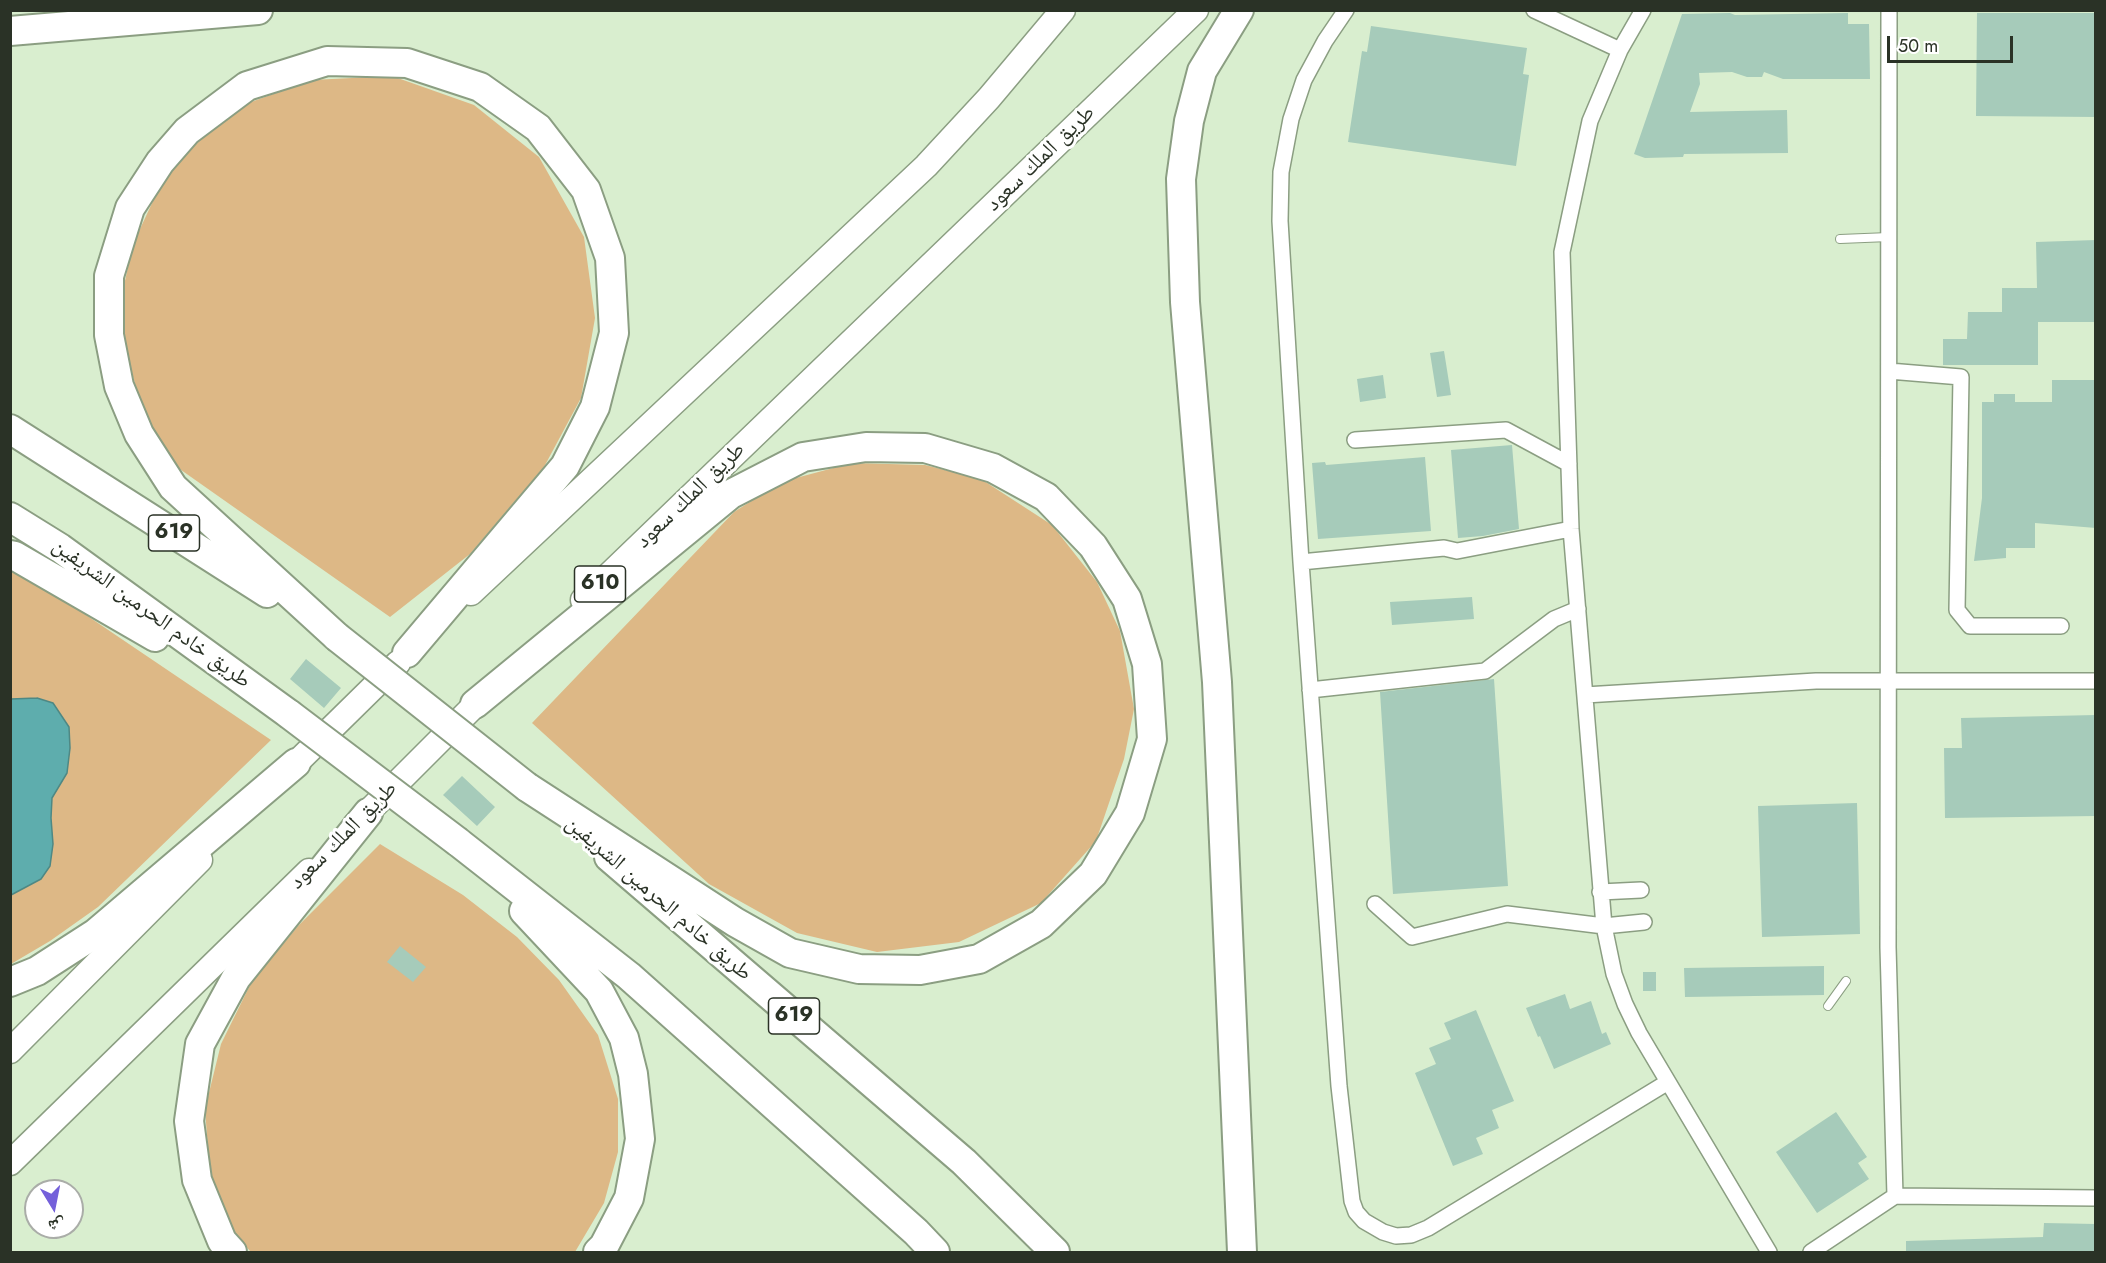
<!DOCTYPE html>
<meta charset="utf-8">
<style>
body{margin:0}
#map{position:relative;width:2106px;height:1263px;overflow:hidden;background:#d9eecf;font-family:Jost,"Noto Naskh Arabic",sans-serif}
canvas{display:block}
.frame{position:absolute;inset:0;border:12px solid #2a3226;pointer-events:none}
.north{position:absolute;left:24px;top:1179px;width:60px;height:60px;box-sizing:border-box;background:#fff;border:2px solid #aaada8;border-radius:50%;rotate:170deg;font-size:16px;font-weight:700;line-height:24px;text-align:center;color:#2a3226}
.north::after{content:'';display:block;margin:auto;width:21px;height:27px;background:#7460da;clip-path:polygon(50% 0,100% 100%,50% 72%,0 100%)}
.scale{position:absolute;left:1887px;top:36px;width:126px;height:27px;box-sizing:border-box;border:3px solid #2a3226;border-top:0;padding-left:8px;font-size:18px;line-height:21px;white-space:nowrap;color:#2a3226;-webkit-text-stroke:4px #fff;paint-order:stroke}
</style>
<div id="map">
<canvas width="2106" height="1263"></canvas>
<div class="frame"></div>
<div class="north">ش</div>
<div class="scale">50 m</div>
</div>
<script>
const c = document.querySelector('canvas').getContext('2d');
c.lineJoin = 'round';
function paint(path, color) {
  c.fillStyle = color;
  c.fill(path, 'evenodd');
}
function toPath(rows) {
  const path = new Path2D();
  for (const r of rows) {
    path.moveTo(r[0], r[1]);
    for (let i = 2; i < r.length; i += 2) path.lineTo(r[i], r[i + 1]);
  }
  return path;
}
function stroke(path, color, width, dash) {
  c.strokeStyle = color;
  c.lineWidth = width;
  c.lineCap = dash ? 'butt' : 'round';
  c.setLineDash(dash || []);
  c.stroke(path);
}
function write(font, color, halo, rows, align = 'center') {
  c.font = font + ' Jost,"Noto Naskh Arabic",sans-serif';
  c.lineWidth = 6;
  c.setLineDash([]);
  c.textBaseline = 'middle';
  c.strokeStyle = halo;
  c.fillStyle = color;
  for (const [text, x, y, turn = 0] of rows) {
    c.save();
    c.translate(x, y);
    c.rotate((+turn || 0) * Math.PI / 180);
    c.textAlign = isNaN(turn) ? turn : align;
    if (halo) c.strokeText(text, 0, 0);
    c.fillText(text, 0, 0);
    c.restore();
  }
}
paint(toPath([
 [392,76,474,105,539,157,584,237,595,318,581,398,544,467,470,554,390,617,174,465,143,413,121,333,123,290,133,244,160,186,194,142,240,106,312,80],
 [852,463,925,465,981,479,1052,525,1097,582,1120,631,1134,709,1124,759,1096,841,1041,903,959,942,877,952,797,933,709,884,532,723,734,512,781,482],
 [11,568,18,569,271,740,98,907,50,941,11,964],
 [380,844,463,895,517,937,559,980,598,1035,618,1099,618,1152,604,1203,575,1252,251,1252,237,1237,210,1175,205,1109,221,1044,251,983,298,926]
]), '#ddb886');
const water = toPath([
 [37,698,53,703,69,727,70,748,67,773,52,798,51,818,53,844,50,866,41,879,11,895,11,699,37,698]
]);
paint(water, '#5eadad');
stroke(water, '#4e8884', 1.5);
paint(toPath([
 [1730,13,1735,15,1848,13,1848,24,1869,24,1870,79,1783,79,1764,72,1762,77,1747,77,1732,72,1699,73,1700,84,1690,112,1787,110,1788,153,1684,154,1683,157,1645,158,1634,154,1682,14],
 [1977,13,2096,13,2096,117,1976,116],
 [1371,26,1527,48,1523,74,1529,75,1516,166,1348,142,1362,51,1367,52],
 [2096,240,2096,322,2038,322,2038,365,1943,365,1943,339,1967,339,1968,312,2002,312,2002,288,2037,288,2036,242],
 [1444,351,1451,395,1437,397,1430,353],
 [1383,375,1386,398,1360,402,1357,379],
 [2052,380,2096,380,2096,528,2035,523,2035,548,2006,548,2006,558,1974,561,1982,498,1982,402,1994,402,1994,394,2015,394,2015,402,2052,402],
 [1512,445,1519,529,1483,536,1458,538,1451,450],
 [1425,457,1431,531,1318,539,1312,463,1325,462,1326,465],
 [1472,597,1474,619,1392,625,1390,602],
 [306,659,341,688,324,708,290,679],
 [1494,679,1508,886,1393,894,1380,692],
 [2096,715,2096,816,1945,818,1944,748,1962,748,1961,718],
 [462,776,495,807,477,826,443,795],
 [1857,803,1860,934,1762,937,1758,806],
 [400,946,426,967,413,982,387,962],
 [1824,966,1824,995,1685,997,1684,968],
 [1643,972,1656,972,1656,991,1643,991],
 [1565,994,1570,1009,1591,1001,1602,1034,1606,1032,1611,1044,1554,1069,1540,1036,1538,1037,1526,1008],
 [1476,1010,1514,1101,1492,1110,1499,1128,1476,1138,1483,1154,1453,1166,1415,1073,1436,1064,1429,1048,1451,1039,1444,1023],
 [1836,1112,1867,1157,1858,1163,1869,1179,1817,1213,1776,1152],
 [2044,1223,2096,1224,2096,1252,1906,1252,1906,1241,2043,1237]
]), '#a6cbba');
const service = toPath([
 [1840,239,1889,237],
 [1828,1006,1846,981]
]);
const minor = toPath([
 [1346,10,1325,41,1304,80,1291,119,1281,172,1280,221,1301,562,1339,1086,1352,1201,1356,1212,1364,1221,1383,1232,1396,1236,1411,1235,1428,1228,1668,1082],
 [1534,10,1620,50],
 [1643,10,1620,50,1590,121,1562,252,1571,529,1604,926,1614,974,1625,1004,1639,1033,1769,1252],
 [1889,10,1888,947,1895,1196],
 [1889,371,1961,377,1957,610,1970,626,2061,626],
 [1355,440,1506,430,1569,464],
 [1301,562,1444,548,1457,551,1571,529],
 [1310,690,1485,671,1554,619,1578,609],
 [1585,695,1816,681,2096,681],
 [1600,892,1641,890],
 [1375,904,1412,937,1507,914,1604,926,1644,922],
 [1811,1252,1895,1196,2096,1198]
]);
const primary = toPath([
 [471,593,926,166,989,98,1063,10],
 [583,600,1196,10],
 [284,775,398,663],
 [355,825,489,691],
 [10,1051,200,860],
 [10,1163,309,871]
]);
const motorway = toPath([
 [1239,10,1202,71,1189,121,1181,179,1185,302,1217,682,1242,1252],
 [10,31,258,10],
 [10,429,267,593],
 [10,517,60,548,289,714],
 [10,555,15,556,155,637],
 [337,637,173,487,139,434,119,386,109,335,109,276,130,208,160,162,187,131,247,86,327,61,407,63,480,87,538,128,586,190,610,258,614,333,595,407,565,466,407,653],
 [475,704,731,494,803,457,866,447,925,448,993,468,1046,497,1093,546,1127,599,1147,664,1152,739,1130,813,1093,874,1041,924,979,959,920,970,859,969,790,953,735,922,527,787],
 [458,842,629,976,916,1232,935,1252],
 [609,857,964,1162,1055,1252],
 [524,911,599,991,624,1038,633,1074,640,1139,629,1198,604,1246,598,1252],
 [10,982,37,971,96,933,296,763],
 [232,1252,222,1241,197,1180,189,1121,200,1044,236,978,368,813]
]);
stroke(service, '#8b9e82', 10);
stroke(minor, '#8b9e82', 18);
stroke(primary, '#8b9e82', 27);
stroke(motorway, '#8b9e82', 32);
stroke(service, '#fff', 8);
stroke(minor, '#fff', 15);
stroke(primary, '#fff', 24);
stroke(motorway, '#fff', 28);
const motorwayBridge = toPath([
 [337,637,527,787],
 [289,714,458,842]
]);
stroke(motorwayBridge, '#8b9e82', 32, []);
stroke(motorwayBridge, '#fff', 28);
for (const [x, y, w] of [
 [174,533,51],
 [600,584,51],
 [794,1016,51]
]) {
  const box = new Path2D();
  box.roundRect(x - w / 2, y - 18, w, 36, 4.5);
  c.fillStyle = '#fff';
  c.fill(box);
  stroke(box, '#2a3226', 1.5);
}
write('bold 21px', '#2a3226', null, [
 ["619",174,533],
 ["610",600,584],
 ["619",794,1016]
]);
write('22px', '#2a3226', '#fff', [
 ["طريق الملك سعود",1041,159,-44],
 ["طريق الملك سعود",691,496,-44],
 ["طريق خادم الحرمين الشريفين",151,614,36],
 ["طريق الملك سعود",344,836,-45],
 ["طريق خادم الحرمين الشريفين",658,899,41]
]);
</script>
